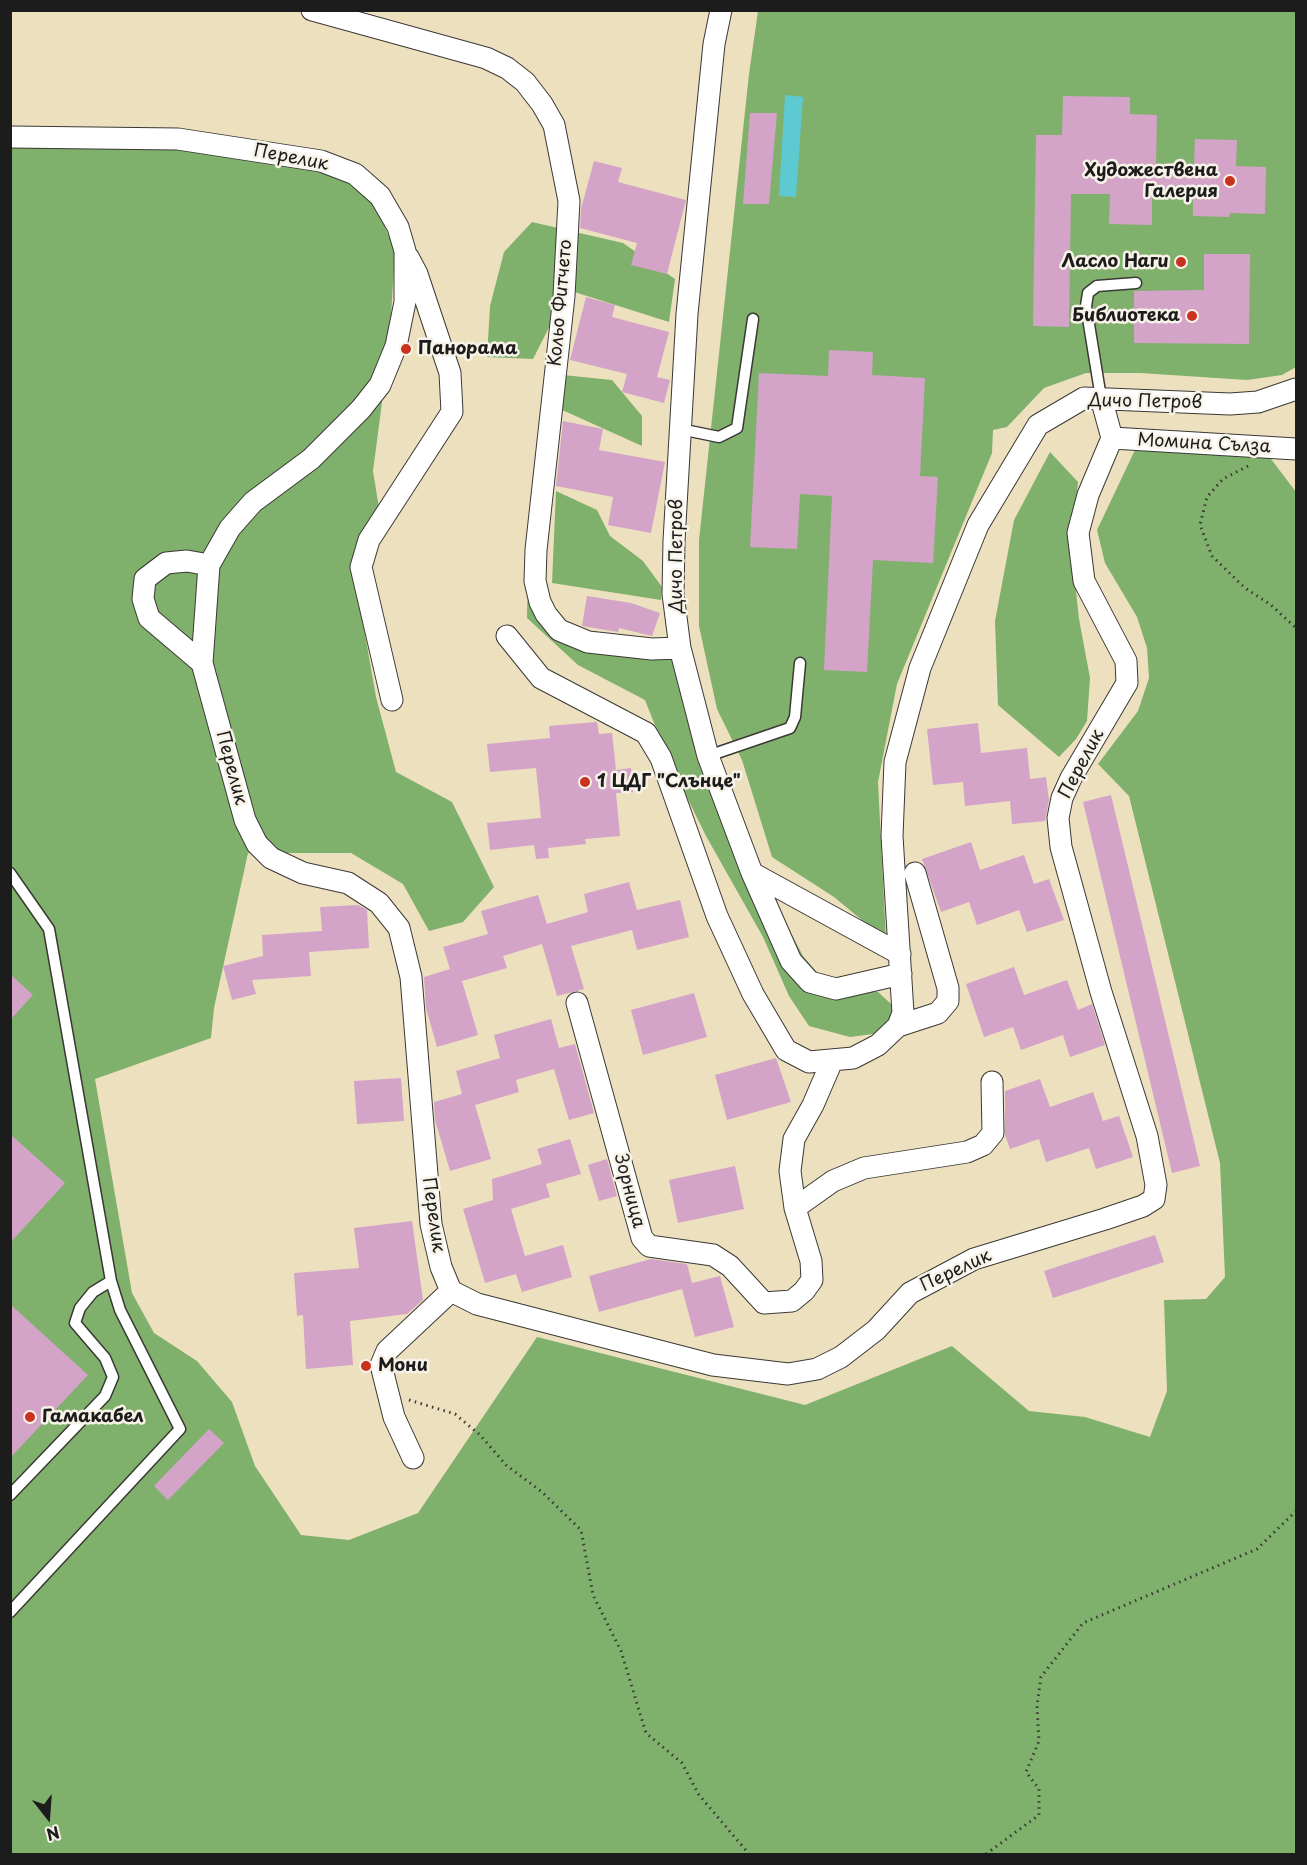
<!DOCTYPE html>
<meta charset="utf-8">
<style>
body{margin:0}
#map{position:relative;width:1307px;height:1865px;overflow:hidden;background:#ede0bf;font-family:"Playpen Sans",sans-serif}
canvas{display:block}
.frame{position:absolute;inset:0;border:12px solid #1c1c1c;pointer-events:none}
.north{position:absolute;left:18px;top:1787px;width:60px;height:60px;-webkit-text-stroke:4px #f7f3e8;paint-order:stroke;rotate:163deg;font-size:16px;font-weight:700;line-height:24px;text-align:center;color:#1c1c1c}
.north::after{content:'';display:block;margin:auto;width:21px;height:27px;background:#1c1c1c;clip-path:polygon(50% 0,100% 100%,50% 72%,0 100%)}
</style>
<div id="map">
<canvas width="1307" height="1865"></canvas>
<div class="frame"></div>
<div class="north">N</div>
</div>
<script>
const c = document.querySelector('canvas').getContext('2d');
c.lineJoin = 'round';
function paint(path, color) {
  c.fillStyle = color;
  c.fill(path, 'evenodd');
}
function toPath(rows) {
  const path = new Path2D();
  for (const r of rows) {
    path.moveTo(r[0], r[1]);
    for (let i = 2; i < r.length; i += 2) path.lineTo(r[i], r[i + 1]);
  }
  return path;
}
function stroke(path, color, width, dash) {
  c.strokeStyle = color;
  c.lineWidth = width;
  c.lineCap = dash ? 'butt' : 'round';
  c.setLineDash(dash || []);
  c.stroke(path);
}
function write(font, color, halo, rows, align = 'center') {
  c.font = font + ' "Playpen Sans",sans-serif';
  c.lineWidth = 5;
  c.setLineDash([]);
  c.textBaseline = 'middle';
  c.strokeStyle = halo;
  c.fillStyle = color;
  for (const [text, x, y, turn = 0] of rows) {
    c.save();
    c.translate(x, y);
    c.rotate((+turn || 0) * Math.PI / 180);
    c.textAlign = isNaN(turn) ? turn : align;
    if (halo) c.strokeText(text, 0, 0);
    c.fillText(text, 0, 0);
    c.restore();
  }
}
paint(toPath([
 [758,11,1296,11,1296,367,1282,375,1247,380,1140,373,1086,373,1044,388,1007,427,993,430,992,453,897,684,878,782,886,940,834,897,772,857,742,760,717,709,699,626,699,540,749,74],
 [11,145,176,146,294,161,339,176,375,205,395,250,389,349,373,471,379,508,352,560,376,697,396,772,452,802,494,887,463,922,429,931,403,884,351,853,248,853,214,1008,211,1038,95,1079,132,1293,154,1333,197,1361,232,1402,255,1466,301,1535,349,1540,418,1513,537,1337,805,1405,952,1346,1029,1411,1085,1417,1150,1437,1167,1391,1164,1300,1206,1299,1225,1277,1220,1163,1129,796,1098,764,1138,711,1149,678,1147,648,1137,617,1105,563,1097,530,1135,450,1268,455,1296,492,1296,1854,11,1854],
 [532,222,623,243,675,279,669,322,568,290,533,359,487,357,490,306,504,252],
 [563,375,612,380,642,416,642,446,560,409],
 [1050,452,1078,482,1072,554,1079,619,1090,678,1087,721,1076,739,1059,757,998,705,995,621,1014,520],
 [556,491,597,510,610,536,643,561,662,587,661,600,552,583],
 [528,566,553,606,581,638,673,657,762,878,803,956,827,984,878,992,901,1013,881,1033,850,1037,809,1026,789,996,763,937,706,836,670,763,645,700,578,665,527,618]
]), '#7fb16c');
paint(toPath([
 [785,95,803,97,796,197,779,196]
]), '#5dcad2');
paint(toPath([
 [1063,96,1130,97,1130,114,1157,115,1156,164,1194,164,1195,139,1237,140,1236,166,1266,167,1265,214,1230,213,1229,217,1193,216,1193,194,1152,194,1152,225,1109,224,1110,194,1071,194,1069,327,1033,326,1036,135,1062,135],
 [750,113,777,113,769,204,743,204],
 [594,161,622,168,618,182,686,200,667,274,631,265,637,243,580,228,581,209],
 [1204,254,1250,254,1249,344,1134,343,1134,291,1204,290],
 [586,297,615,305,612,317,669,332,657,377,670,380,664,403,622,392,627,374,570,360],
 [829,350,873,352,872,375,925,378,920,476,938,477,933,563,873,560,867,672,824,670,832,496,800,494,797,549,750,547,759,373,828,376],
 [563,421,603,429,599,450,665,462,651,533,608,525,613,497,556,486],
 [587,596,631,603,660,613,652,636,619,628,618,632,582,626],
 [597,722,599,734,612,733,616,770,631,768,633,792,616,793,620,836,585,839,586,844,548,848,549,858,536,859,534,845,490,850,487,823,541,818,536,768,490,772,487,744,550,738,549,726],
 [978,723,981,753,1027,748,1030,779,1046,777,1049,800,1045,821,1012,824,1010,801,965,806,963,782,933,785,927,729],
 [1111,795,1200,1166,1172,1173,1083,802],
 [971,842,980,870,1024,855,1034,884,1049,879,1064,920,1027,932,1019,910,977,925,969,902,941,912,922,859],
 [629,882,637,910,680,900,689,937,637,950,632,930,571,946,584,989,557,996,542,944,503,956,507,968,462,981,478,1035,437,1047,426,1008,424,977,450,969,443,947,488,934,481,911,538,895,547,924,588,912,584,894],
 [358,905,367,910,369,948,309,952,311,976,252,980,256,994,232,1000,223,966,263,956,262,935,322,931,320,907],
 [1014,967,1024,995,1067,980,1078,1010,1092,1004,1105,1045,1070,1057,1063,1035,1021,1050,1013,1027,984,1037,966,984],
 [10,974,33,995,10,1020],
 [694,993,707,1037,643,1055,631,1010],
 [551,1019,559,1048,575,1044,594,1113,569,1120,554,1069,516,1080,519,1092,475,1105,491,1159,450,1171,435,1120,434,1102,462,1094,456,1071,500,1058,494,1035],
 [776,1058,791,1102,727,1120,715,1075],
 [401,1078,404,1121,357,1124,354,1081],
 [1040,1079,1050,1107,1093,1092,1103,1121,1119,1116,1133,1157,1096,1169,1089,1148,1046,1162,1039,1139,1010,1149,1005,1135,1005,1091],
 [10,1134,65,1183,10,1243],
 [570,1139,581,1174,546,1184,550,1197,511,1209,525,1256,563,1245,572,1277,522,1292,516,1274,485,1283,463,1209,493,1200,492,1179,542,1164,537,1149],
 [607,1159,617,1196,599,1201,588,1165],
 [735,1166,744,1209,678,1223,669,1180],
 [412,1221,423,1300,407,1314,350,1321,353,1365,306,1369,303,1315,297,1316,294,1273,359,1268,354,1228],
 [1155,1235,1164,1262,1053,1298,1044,1271],
 [651,1259,687,1264,692,1283,720,1276,734,1327,695,1337,682,1289,599,1312,589,1276],
 [10,1304,88,1375,10,1458],
 [209,1429,224,1443,168,1500,154,1486]
]), '#d4a3c8');
const service = toPath([
 [1101,398,1086,306,1088,293,1097,286,1136,283],
 [680,429,719,437,737,428,753,319],
 [708,756,790,728,795,717,800,663],
 [10,873,49,929,111,1281,120,1310,180,1429,10,1612],
 [10,1495,105,1396,113,1377,105,1358,75,1323,80,1308,93,1292,111,1281]
]);
const minor = toPath([
 [312,10,486,58,507,68,525,82,542,104,554,125,569,201,564,296,536,550,535,581,540,602,546,614,559,630,588,642,652,649,680,648],
 [721,10,714,44,687,314,674,541,673,594,680,648,708,756,752,873,791,961,810,982,836,989,901,974],
 [10,137,178,139,321,161,355,174,380,196,398,227,405,251,405,302,396,346,380,385,361,409,311,459,253,502,230,528,209,565,202,663,245,820,257,844,271,858,303,873,348,883,379,903,399,928,411,977,431,1224,441,1267,451,1291,477,1304,713,1365,788,1374,817,1369,841,1357,876,1330,910,1293,974,1259,1105,1219,1143,1206,1154,1199,1156,1185,1147,1136,1101,992,1061,847,1058,818,1062,798,1071,778,1127,683,1126,661,1084,581,1078,533,1088,495,1112,438],
 [1101,398,1112,438],
 [1112,438,1296,449],
 [507,636,541,678,646,733,661,758,717,916,753,994,786,1050,809,1062,853,1058,878,1045,898,1026,903,1013,892,836,895,762,920,668,978,525,1038,425,1084,398,1230,404,1258,402,1296,389],
 [202,663,149,618,143,599,145,579,166,563,187,561,209,565],
 [392,700,361,567,369,540,452,412,450,373,417,274,408,257],
 [752,873,900,954],
 [577,1003,642,1238,649,1246,713,1255,730,1266,764,1303,792,1301,804,1291,812,1280,811,1261,795,1208,790,1171,794,1139,813,1105,832,1061],
 [898,1026,938,1013,948,1001,948,988,915,873],
 [795,1208,833,1181,864,1168,967,1152,983,1145,993,1133,992,1082],
 [413,1458,394,1417,381,1365,387,1351,451,1291]
]);
stroke(service, '#3b3934', 13);
stroke(minor, '#3b3934', 23);
stroke(toPath([
 [1248,466,1223,479,1207,497,1200,525,1212,556,1245,588,1271,605,1296,628],
 [409,1400,455,1414,480,1435,506,1465,542,1492,581,1530,593,1595,621,1651,646,1733,682,1763,699,1795,749,1854],
 [986,1854,1039,1815,1039,1789,1026,1772,1039,1741,1037,1706,1041,1677,1083,1623,1257,1549,1296,1511]
]), '#3b3934', 3, [1.5, 4.5]);
stroke(service, '#fff', 10);
stroke(minor, '#fff', 21);
for (const [x, y, r, color] of [
 [1230,181,6,"#c8321e"],
 [1181,262,6,"#c8321e"],
 [1192,316,6,"#c8321e"],
 [406,349,6,"#c8321e"],
 [585,782,6,"#c8321e"],
 [366,1366,6,"#c8321e"],
 [30,1417,6,"#c8321e"]
]) {
  const dot = new Path2D();
  dot.arc(x, y, r, 0, 2 * Math.PI);
  c.fillStyle = color;
  c.fill(dot);
  stroke(dot, '#f7f3e8', 2);
}
write('18px', '#1c1c1c', '#f7f3e8', [
 ["Перелик",291,158,11],
 ["Кольо Фитчето",561,303,-85],
 ["Дичо Петров",1145,402,1],
 ["Момина Сълза",1204,444,3],
 ["Дичо Петров",677,556,-90],
 ["Перелик",1082,764,-62],
 ["Перелик",231,768,75],
 ["Зорница",629,1191,75],
 ["Перелик",433,1215,82],
 ["Перелик",956,1271,-25]
]);
write('bold 18px', '#1c1c1c', '#f7f3e8', [
 ["Художествена",1218,171,"right"],
 ["Галерия",1218,192,"right"],
 ["Ласло Наги",1169,262,"right"],
 ["Библиотека",1180,316,"right"],
 ["Панорама",418,349],
 ["1 ЦДГ \"Слънце\"",597,782],
 ["Мони",378,1366],
 ["Гамакабел",42,1417]
], 'left');
</script>
